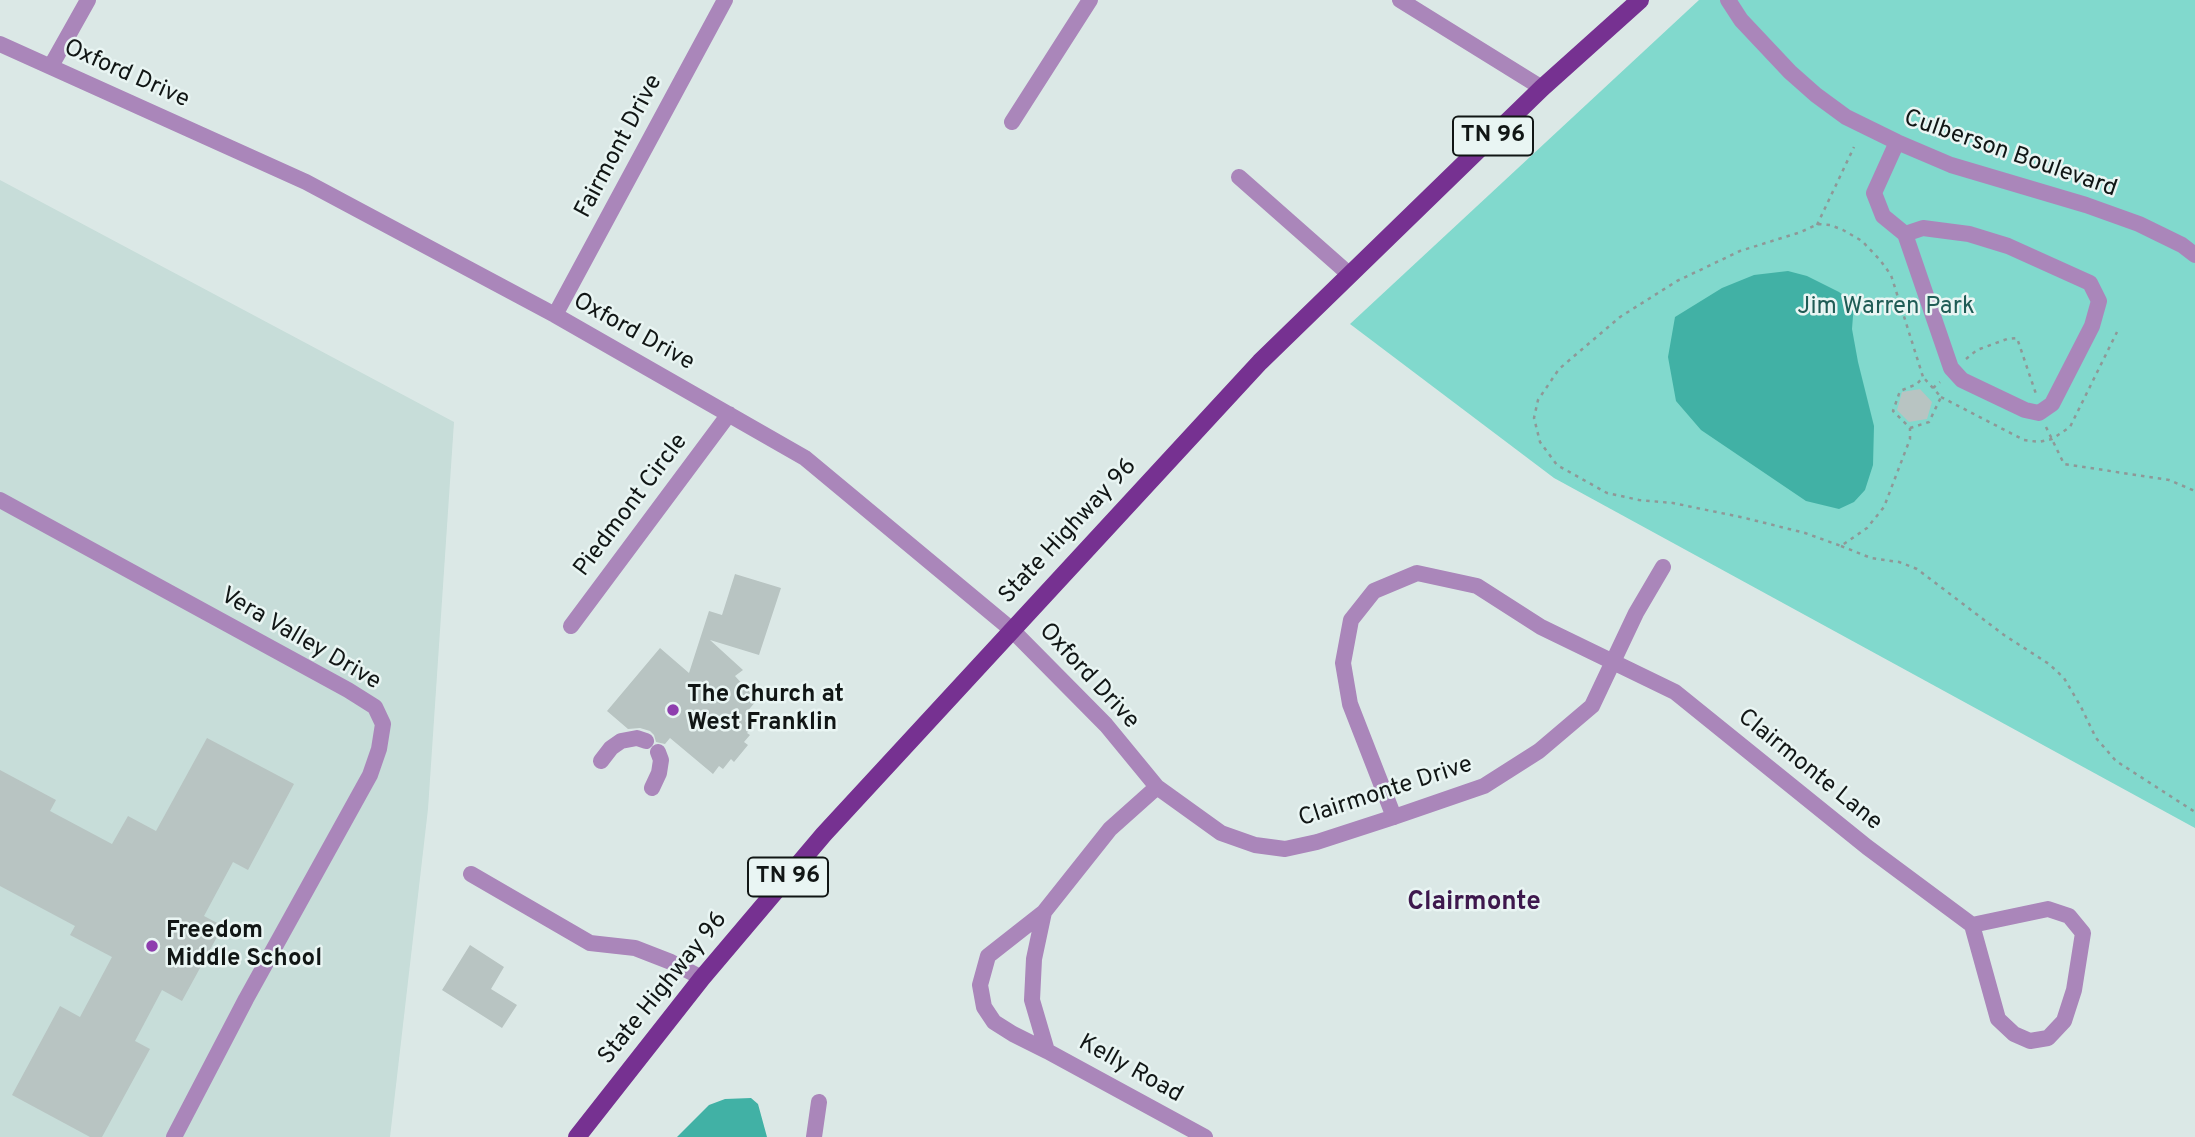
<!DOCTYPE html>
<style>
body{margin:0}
canvas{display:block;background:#dbe8e6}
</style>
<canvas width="2195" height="1137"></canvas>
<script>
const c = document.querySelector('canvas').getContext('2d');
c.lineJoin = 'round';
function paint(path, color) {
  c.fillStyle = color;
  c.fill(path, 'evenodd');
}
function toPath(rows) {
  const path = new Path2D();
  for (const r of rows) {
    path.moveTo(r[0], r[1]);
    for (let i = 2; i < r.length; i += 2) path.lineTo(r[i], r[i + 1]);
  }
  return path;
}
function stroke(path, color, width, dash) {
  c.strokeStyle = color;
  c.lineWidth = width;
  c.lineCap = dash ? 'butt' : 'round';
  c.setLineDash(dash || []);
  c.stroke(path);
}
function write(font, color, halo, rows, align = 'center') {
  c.font = font + ' Overpass,sans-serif';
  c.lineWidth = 5;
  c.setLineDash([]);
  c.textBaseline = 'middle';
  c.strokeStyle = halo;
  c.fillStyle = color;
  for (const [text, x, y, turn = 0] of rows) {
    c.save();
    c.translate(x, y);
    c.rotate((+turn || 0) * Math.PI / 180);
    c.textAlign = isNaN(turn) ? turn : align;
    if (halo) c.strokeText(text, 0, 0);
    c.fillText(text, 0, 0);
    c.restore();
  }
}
paint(toPath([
 [0,180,454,422,428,809,390,1137,0,1137]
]), '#c7ddd9');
paint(toPath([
 [1699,0,2195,0,2195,828,1554,478,1350,324]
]), '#81d9cd');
paint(toPath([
 [1788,271,1807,276,1839,292,1854,303,1852,329,1858,362,1874,426,1873,465,1865,490,1854,502,1839,509,1806,501,1701,430,1676,401,1668,357,1675,317,1722,288,1754,275],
 [751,1098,758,1104,767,1137,677,1137,709,1105,725,1099]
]), '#41b1a5');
paint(toPath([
 [1920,389,1932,402,1927,419,1909,422,1897,410,1902,392],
 [735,574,781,588,759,655,710,640,743,670,735,676,757,700,745,714,749,717,745,721,752,727,747,733,750,735,744,742,748,745,734,762,731,759,723,769,719,766,713,774,670,738,665,744,656,742,654,735,650,731,640,728,628,729,607,711,660,648,689,673,709,611,722,615],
 [207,738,294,784,248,870,233,862,204,916,223,926,182,1001,162,990,135,1041,150,1049,102,1137,90,1137,12,1095,60,1006,80,1017,112,957,70,935,75,926,0,886,0,770,56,800,50,811,112,844,128,816,156,831],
 [470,945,504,967,491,989,517,1005,502,1028,442,990]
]), '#b8c4c2');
stroke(toPath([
 [1818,224,1830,225,1843,230,1862,241,1880,260,1891,275,1923,377,1917,384,1900,391,1893,411,1910,428,1910,439,1884,507,1867,528,1841,546,1805,533,1745,518,1673,503,1639,500,1607,493,1557,465,1540,442,1534,418,1538,400,1559,369,1620,317,1677,281,1740,251,1801,232,1818,224],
 [1817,225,1854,147],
 [1966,359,1977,350,2007,339,2017,338,2036,394],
 [1933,388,1940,382],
 [1941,397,2024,440,2039,442,2052,439,2070,427,2117,332],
 [2046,427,2064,464,2169,480,2195,491],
 [1910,428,1929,422,1941,397,1923,377],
 [1841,546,1871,558,1899,562,1917,569,2004,635,2049,664,2064,678,2081,707,2096,738,2116,761,2195,812]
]), '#8e9897', 2.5, [3.5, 5]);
stroke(toPath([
 [1400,0,1542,88],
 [1728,0,1741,20,1790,72,1816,95,1846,117,1897,142,1951,165,2086,205,2139,224,2182,245,2195,255],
 [0,44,306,182,555,315,805,458,1012,630,1106,725,1157,787,1221,833,1255,845,1285,849,1317,842,1394,817,1484,786,1539,751,1592,706,1636,613,1663,567],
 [51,66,88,0],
 [1012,122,1090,0],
 [1897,142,1874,193,1883,216,1905,234,1951,368,1962,380,2025,410,2039,413,2052,404,2092,326,2099,301,2090,283,2008,246,1969,234,1923,228,1905,234],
 [1239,177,1350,275],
 [555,315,725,0],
 [0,500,348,690,375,707,383,724,379,749,370,775,246,999,174,1137],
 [571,626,729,414],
 [601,761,611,748,621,741,637,738,646,741],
 [1157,787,1110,829,1044,912,1034,959,1032,1000,1047,1051,1205,1137],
 [652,788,659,773,661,760,658,752],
 [1394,817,1350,704,1343,663,1351,620,1374,591,1417,573,1477,586,1541,627,1675,692,1867,847,1972,925,1998,1019,2014,1034,2030,1041,2048,1038,2064,1021,2074,990,2083,933,2069,916,2048,909,1972,925],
 [471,874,590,943,635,948,671,962,702,978],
 [1044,912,988,956,980,985,984,1007,994,1022,1013,1034,1047,1051],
 [814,1137,819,1102]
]), '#aa86ba', 16);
stroke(toPath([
 [577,1137,702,978,824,834,1260,362,1542,88,1640,0]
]), '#763191', 18);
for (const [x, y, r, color] of [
 [673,710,7,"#8e3eae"],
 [152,946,7,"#8e3eae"]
]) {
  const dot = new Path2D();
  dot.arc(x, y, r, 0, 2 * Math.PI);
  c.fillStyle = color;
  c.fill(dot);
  stroke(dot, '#e9f5f3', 2.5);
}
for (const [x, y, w] of [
 [1493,136,80],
 [788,877,80]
]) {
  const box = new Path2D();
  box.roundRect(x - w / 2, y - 19.5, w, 39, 5);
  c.fillStyle = '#e9f5f3';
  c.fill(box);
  stroke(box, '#111615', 2);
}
write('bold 23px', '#111615', null, [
 ["TN 96",1493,136],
 ["TN 96",788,877]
]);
write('24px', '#111615', '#e9f5f3', [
 ["Oxford Drive",126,75,24],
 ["Fairmont Drive",620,147,-62],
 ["Culberson Boulevard",2010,155,19],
 ["Oxford Drive",633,333,29],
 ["Piedmont Circle",632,506,-53],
 ["State Highway 96",1069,532,-47],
 ["Vera Valley Drive",300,640,30],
 ["Oxford Drive",1088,677,47],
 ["Clairmonte Lane",1809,771,39],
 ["Clairmonte Drive",1386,793,-18],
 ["State Highway 96",664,989,-51],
 ["Kelly Road",1130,1070,29]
]);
write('24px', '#1f5c55', '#e9f5f3', [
 ["Jim Warren Park",1886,308]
]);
write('bold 24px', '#111615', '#e9f5f3', [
 ["The Church at",687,696],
 ["West Franklin",687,724],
 ["Freedom",166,932],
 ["Middle School",166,960]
], 'left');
write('bold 26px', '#3e184d', '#e9f5f3', [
 ["Clairmonte",1474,904]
]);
</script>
